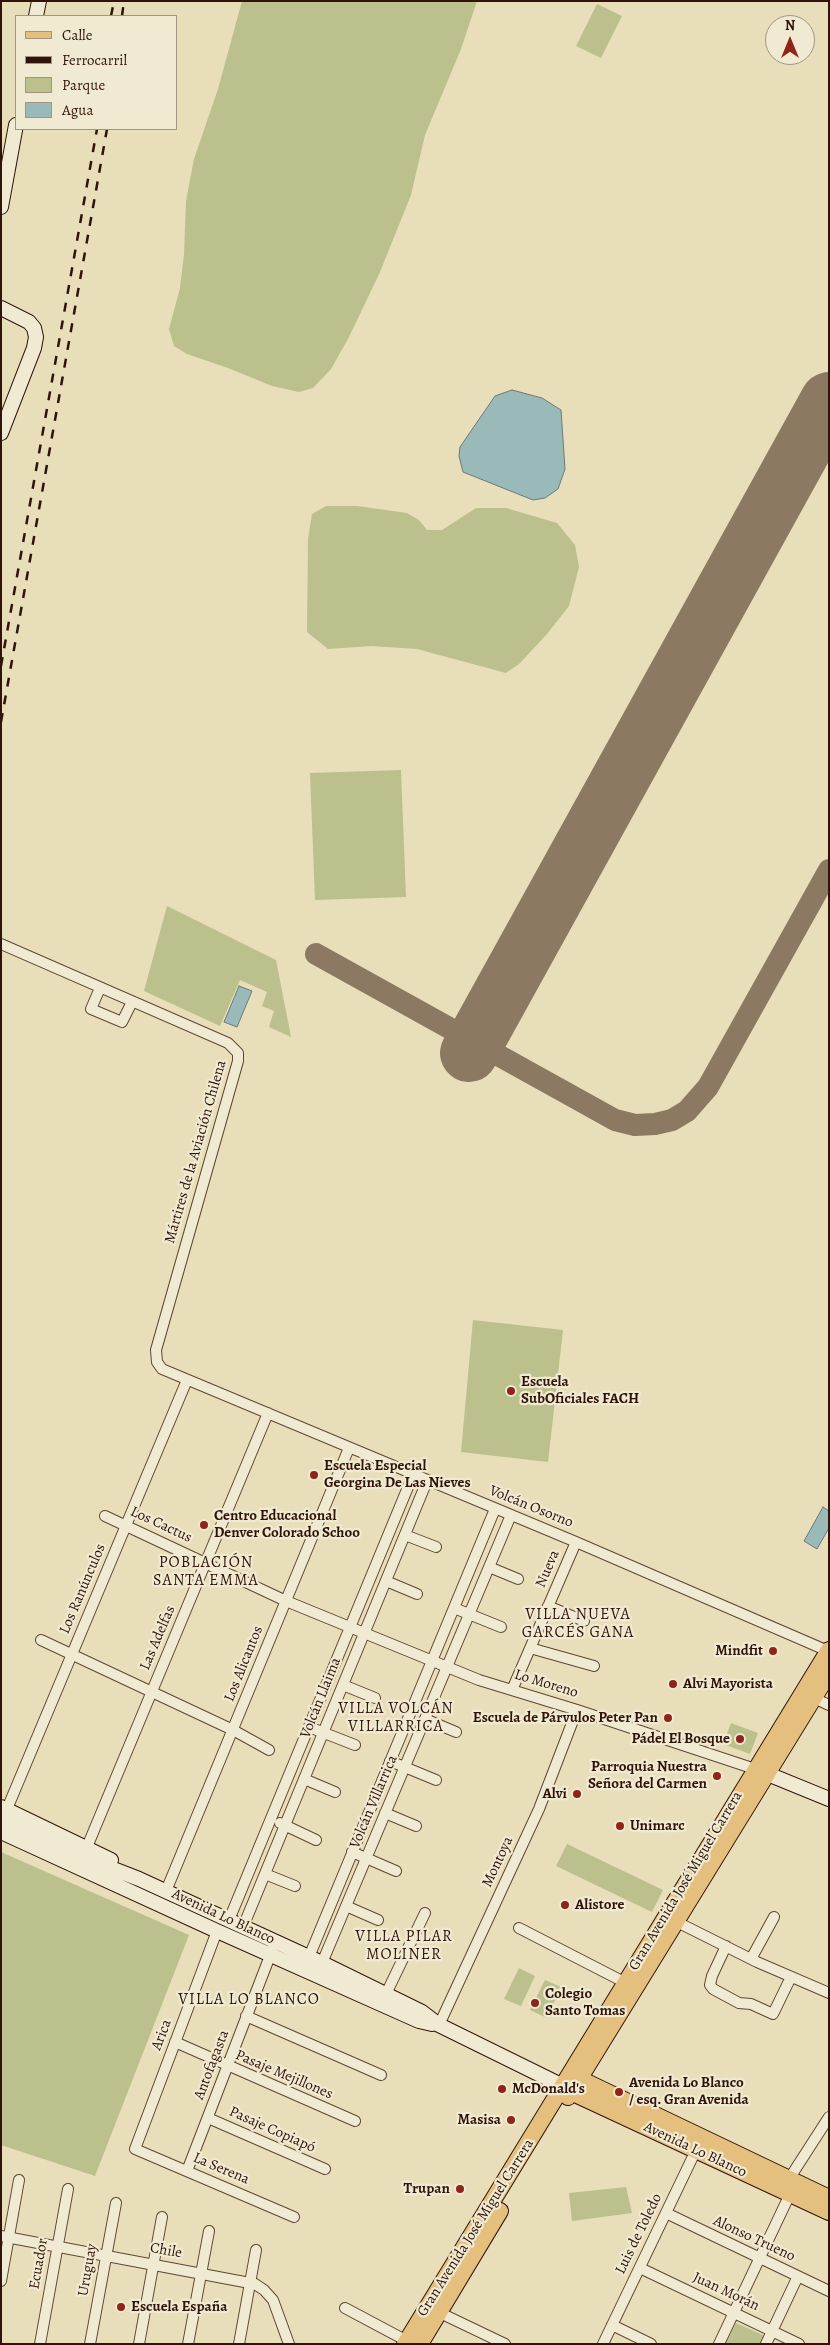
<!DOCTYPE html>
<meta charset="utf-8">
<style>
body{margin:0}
#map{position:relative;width:830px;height:2345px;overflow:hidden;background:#e8deba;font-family:Alegreya,serif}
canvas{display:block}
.frame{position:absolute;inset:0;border:2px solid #311409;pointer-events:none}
.legend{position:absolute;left:15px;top:15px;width:162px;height:115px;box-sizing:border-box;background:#f0ead2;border:1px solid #a49482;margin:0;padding:6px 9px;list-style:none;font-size:15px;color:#311409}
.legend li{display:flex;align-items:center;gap:10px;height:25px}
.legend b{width:25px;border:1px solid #a49482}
.north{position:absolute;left:765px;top:15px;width:50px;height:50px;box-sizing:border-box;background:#f0ead2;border:1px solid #a49482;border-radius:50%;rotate:0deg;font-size:14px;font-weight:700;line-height:20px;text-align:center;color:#311409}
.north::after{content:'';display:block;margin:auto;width:18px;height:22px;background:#8f2418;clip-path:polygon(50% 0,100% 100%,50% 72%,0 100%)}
</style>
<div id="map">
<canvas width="830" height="2345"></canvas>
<div class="frame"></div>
<ul class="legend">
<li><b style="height:6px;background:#e4bf7d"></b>Calle</li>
<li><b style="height:6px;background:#311409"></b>Ferrocarril</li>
<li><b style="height:14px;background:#bbc08c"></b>Parque</li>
<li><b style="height:14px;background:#9abab9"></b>Agua</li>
</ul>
<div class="north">N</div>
</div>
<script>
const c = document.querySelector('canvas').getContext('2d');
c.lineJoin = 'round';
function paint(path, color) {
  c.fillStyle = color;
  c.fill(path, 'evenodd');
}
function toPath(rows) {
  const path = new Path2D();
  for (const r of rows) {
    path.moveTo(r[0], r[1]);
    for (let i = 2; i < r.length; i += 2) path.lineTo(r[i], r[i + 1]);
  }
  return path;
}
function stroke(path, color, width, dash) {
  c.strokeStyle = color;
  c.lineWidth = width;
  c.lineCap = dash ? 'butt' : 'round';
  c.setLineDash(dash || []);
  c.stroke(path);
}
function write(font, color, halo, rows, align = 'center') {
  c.font = font + ' Alegreya,serif';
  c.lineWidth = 4.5;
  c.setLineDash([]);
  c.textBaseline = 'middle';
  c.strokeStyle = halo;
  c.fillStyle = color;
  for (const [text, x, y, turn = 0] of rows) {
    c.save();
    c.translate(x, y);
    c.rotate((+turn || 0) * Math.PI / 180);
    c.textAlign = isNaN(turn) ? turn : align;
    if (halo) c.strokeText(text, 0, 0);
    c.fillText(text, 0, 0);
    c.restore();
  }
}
paint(toPath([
 [242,1,477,1,461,49,425,135,411,195,380,272,349,337,331,369,313,388,299,392,272,386,228,368,187,354,174,346,169,329,180,288,184,254,186,201,194,159,218,89],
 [597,4,622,16,601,58,576,46],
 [326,506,357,506,407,513,419,520,427,530,442,530,476,508,506,508,557,523,575,545,579,567,569,606,547,634,519,664,506,673,417,649,371,646,328,649,307,632,308,539,312,514],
 [401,770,406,897,315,900,310,773],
 [167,906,276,960,291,1037,269,1027,274,1011,262,1006,267,992,240,980,220,1026,144,991],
 [473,1320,563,1330,548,1462,461,1452],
 [731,1723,758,1733,750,1754,723,1744],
 [567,1844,663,1890,652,1912,556,1866],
 [1,1852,189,1935,95,2176,1,2145],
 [519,1968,535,1976,521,2006,504,1999],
 [545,1980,561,1987,547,2018,530,2010],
 [626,2187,632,2213,572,2221,569,2193],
 [736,2323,765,2336,762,2344,726,2344]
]), '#bbc08c');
const water = toPath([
 [512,390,542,398,561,410,565,469,558,489,545,498,533,500,463,472,459,456,460,447,495,396,512,390],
 [239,986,252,991,237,1027,224,1022,239,986],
 [823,1507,829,1511,829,1528,817,1549,804,1541,823,1507]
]);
paint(water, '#9abab9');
stroke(water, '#707873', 1);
stroke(toPath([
 [316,954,615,1120,635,1125,655,1124,672,1120,687,1111,708,1087,829,870]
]), '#8c7962', 22);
stroke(toPath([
 [469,1053,829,401]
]), '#8c7962', 58);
const street = toPath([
 [1,944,228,1043,238,1053,238,1061,156,1350,157,1362,162,1369,576,1542,828,1651],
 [100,988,91,1009,122,1022,132,1002],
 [105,1516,286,1601,479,1680,577,1710,755,1769],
 [405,1535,436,1547],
 [489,1567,518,1579],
 [386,1581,417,1594],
 [548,1606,584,1621],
 [454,1608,501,1627],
 [41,1640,233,1730,269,1750],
 [530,1648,594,1666],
 [343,1685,375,1698],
 [512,1690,576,1542],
 [814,1698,829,1705],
 [425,1719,456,1732],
 [309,1727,355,1745],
 [390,1761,436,1780],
 [304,1779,335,1792],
 [7,1809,187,1380],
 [385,1813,416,1826],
 [280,1823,316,1840],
 [87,1847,268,1413],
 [352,1852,396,1871],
 [265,1874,295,1886],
 [166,1891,349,1448],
 [346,1906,378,1920],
 [229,1920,413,1475],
 [677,1922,757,1962,829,1993],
 [243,1927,427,1481],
 [519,1928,624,1982],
 [217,1931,135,2149,294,2217],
 [726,1946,712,1976,710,1985,713,1989,739,2003,751,2004,773,2014,791,1977],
 [309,1957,495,1509],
 [751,1959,774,1917],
 [322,1963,511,1515],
 [386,1994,425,1913],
 [246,2016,381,2075],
 [439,2025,539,1809,577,1710],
 [175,2042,355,2121],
 [208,2118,325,2169],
 [187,2171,273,1948],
 [789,2179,829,2117],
 [666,2213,829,2291],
 [1,2236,255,2284,264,2290,273,2300,289,2344],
 [640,2268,799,2344],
 [1,2281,19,2180],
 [345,2308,407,2341],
 [434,2310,505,2344],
 [612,2325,651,2344],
 [40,2344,68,2189],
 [90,2344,116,2203],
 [139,2344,162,2217],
 [188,2344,209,2231],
 [239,2344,256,2250],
 [603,2344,698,2146],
 [719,2344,790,2194],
 [766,2344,798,2276]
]);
const secondary = toPath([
 [36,16,39,1],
 [1,207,16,125],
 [1,308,29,322,34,328,36,337,34,348,1,433],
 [758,1770,829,1799],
 [1,1807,111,1860],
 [1,1820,98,1863,139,1879,322,1963,422,2012,439,2025,563,2086],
 [1,1832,217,1931,419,2021,432,2024]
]);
const primary = toPath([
 [571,2083,580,2079,829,2198],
 [563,2086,571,2092,829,2212],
 [568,2097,829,1673],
 [405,2344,829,1650],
 [420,2344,500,2211]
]);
stroke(street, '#5f4635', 12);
stroke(secondary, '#311409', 16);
stroke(primary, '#311409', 18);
stroke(street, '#f0ead2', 10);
stroke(secondary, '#f0ead2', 14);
stroke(primary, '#e4bf7d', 16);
stroke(toPath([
 [111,16,114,1],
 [122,16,124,1],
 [1,666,97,129],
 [1,722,107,129]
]), '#311409', 2.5, [9, 9]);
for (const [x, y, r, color] of [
 [511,1391,5,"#8f2418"],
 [314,1475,5,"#8f2418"],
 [204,1525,5,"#8f2418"],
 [773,1651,5,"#8f2418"],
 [673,1684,5,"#8f2418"],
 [668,1718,5,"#8f2418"],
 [740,1739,5,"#8f2418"],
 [717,1776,5,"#8f2418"],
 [577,1794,5,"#8f2418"],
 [620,1826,5,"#8f2418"],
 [565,1905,5,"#8f2418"],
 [535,2003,5,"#8f2418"],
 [502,2089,5,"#8f2418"],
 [619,2092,5,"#8f2418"],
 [511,2120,5,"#8f2418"],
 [460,2189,5,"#8f2418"],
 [121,2307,5,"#8f2418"]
]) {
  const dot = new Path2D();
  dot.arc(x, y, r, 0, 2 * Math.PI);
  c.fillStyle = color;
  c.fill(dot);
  stroke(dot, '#f0ead2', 2);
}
write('15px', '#311409', '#f0ead2', [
 ["Mártires de la Aviación Chilena",196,1152,-74],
 ["Volcán Osorno",531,1507,22],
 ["Los Cactus",161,1525,25],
 ["Nueva",548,1569,-67],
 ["Los Ranúnculos",83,1589,-67],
 ["Las Adelfas",158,1638,-67],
 ["Los Alicantos",244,1664,-68],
 ["Lo Moreno",546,1684,17],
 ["Volcán Llaima",321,1698,-68],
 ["Volcán Villarrica",374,1802,-67],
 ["Montoya",498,1862,-65],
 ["Gran Avenida José Miguel Carrera",686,1881,-59],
 ["Avenida Lo Blanco",223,1917,25],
 ["Arica",162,2035,-69],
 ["Antofagasta",212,2065,-69],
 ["Pasaje Mejillones",284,2075,23],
 ["Pasaje Copiapó",272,2130,24],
 ["Avenida Lo Blanco",695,2150,25],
 ["La Serena",221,2169,23],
 ["Gran Avenida José Miguel Carrera",476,2228,-58],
 ["Luis de Toledo",639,2234,-64],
 ["Alonso Trueno",754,2239,25],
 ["Chile",166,2251,10],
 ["Ecuador",39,2264,-80],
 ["Uruguay",88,2270,-80],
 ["Juan Morán",726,2292,25]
]);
write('bold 15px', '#311409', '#f0ead2', [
 ["Escuela",521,1382],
 ["SubOficiales FACH",521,1399],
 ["Escuela Especial",324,1466],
 ["Georgina De Las Nieves",324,1483],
 ["Centro Educacional",214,1516],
 ["Denver Colorado Schoo",214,1533],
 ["Mindfit",763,1651,"right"],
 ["Alvi Mayorista",683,1684],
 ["Escuela de Párvulos Peter Pan",658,1718,"right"],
 ["Pádel El Bosque",730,1739,"right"],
 ["Parroquia Nuestra",707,1767,"right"],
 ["Señora del Carmen",707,1784,"right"],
 ["Alvi",567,1794,"right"],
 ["Unimarc",630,1826],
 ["Alistore",575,1905],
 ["Colegio",545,1994],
 ["Santo Tomas",545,2011],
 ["Avenida Lo Blanco",629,2083],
 ["/ esq. Gran Avenida",629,2100],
 ["McDonald's",512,2089],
 ["Masisa",501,2120,"right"],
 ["Trupan",450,2189,"right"],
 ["Escuela España",131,2307]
], 'left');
c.letterSpacing = '1px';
write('16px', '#311409', '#f0ead2', [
 ["POBLACIÓN",206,1563],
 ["SANTA EMMA",206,1581],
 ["VILLA NUEVA",578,1615],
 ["GARCÉS GANA",578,1633],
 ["VILLA VOLCÁN",396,1709],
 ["VILLARRICA",396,1727],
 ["VILLA PILAR",404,1937],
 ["MOLINER",404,1955],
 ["VILLA LO BLANCO",249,2000]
]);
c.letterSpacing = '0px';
</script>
